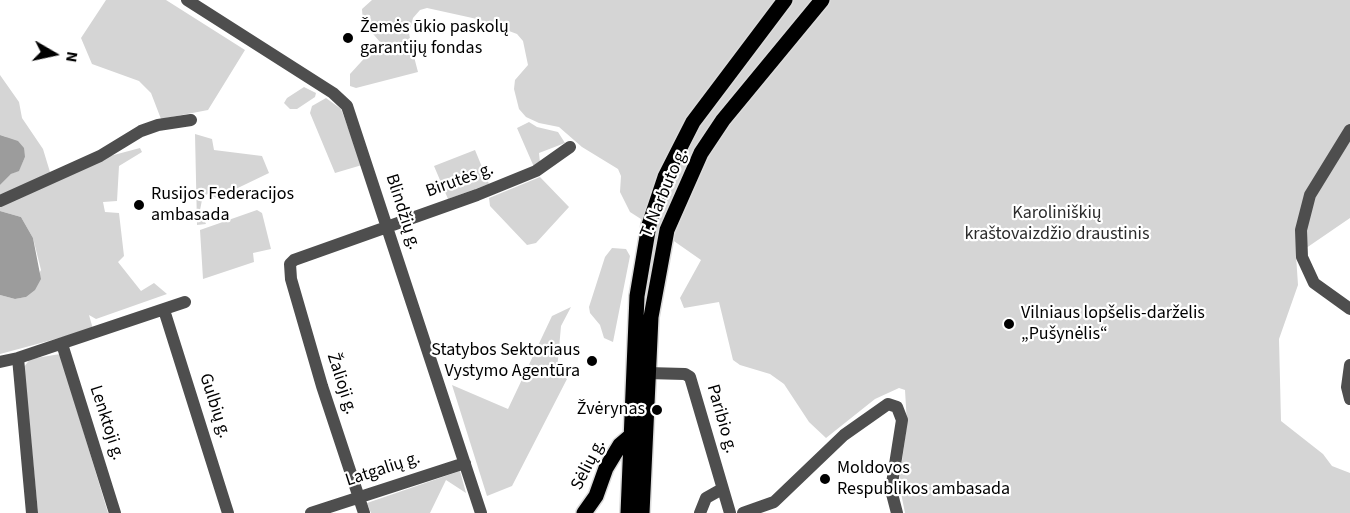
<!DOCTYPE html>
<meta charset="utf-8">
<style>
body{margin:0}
#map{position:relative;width:1350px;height:513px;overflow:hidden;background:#fff;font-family:"Source Sans 3",sans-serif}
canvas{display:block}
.north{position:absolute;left:24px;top:24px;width:60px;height:60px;-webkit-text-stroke:4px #fff;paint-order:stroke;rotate:99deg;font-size:16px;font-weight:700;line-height:24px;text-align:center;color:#000}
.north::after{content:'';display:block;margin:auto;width:21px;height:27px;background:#000;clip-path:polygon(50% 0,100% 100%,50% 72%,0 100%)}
</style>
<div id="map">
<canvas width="1350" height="513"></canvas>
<div class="north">N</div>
</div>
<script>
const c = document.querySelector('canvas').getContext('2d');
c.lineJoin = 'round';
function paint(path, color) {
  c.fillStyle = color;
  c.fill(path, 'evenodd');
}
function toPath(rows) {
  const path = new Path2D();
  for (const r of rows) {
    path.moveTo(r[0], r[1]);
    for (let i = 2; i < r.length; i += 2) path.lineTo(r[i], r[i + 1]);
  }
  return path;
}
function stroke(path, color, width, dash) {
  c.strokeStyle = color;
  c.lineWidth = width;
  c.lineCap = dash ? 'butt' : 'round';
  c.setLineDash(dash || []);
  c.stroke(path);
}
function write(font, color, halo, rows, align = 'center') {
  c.font = font + ' "Source Sans 3",sans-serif';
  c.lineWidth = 4.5;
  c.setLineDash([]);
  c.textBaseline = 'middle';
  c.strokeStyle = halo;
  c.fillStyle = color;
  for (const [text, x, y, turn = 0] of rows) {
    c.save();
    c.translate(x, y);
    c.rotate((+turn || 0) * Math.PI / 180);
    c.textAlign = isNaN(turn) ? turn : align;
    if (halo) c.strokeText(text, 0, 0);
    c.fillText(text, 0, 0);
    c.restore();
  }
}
paint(toPath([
 [106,0,166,0,245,50,208,110,161,119,151,93,139,81,92,64,81,38],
 [372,0,1350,0,1350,218,1296,255,1298,285,1279,339,1281,421,1323,454,1332,466,1350,473,1350,513,905,513,899,483,907,424,905,390,899,388,875,399,826,438,809,422,784,384,770,374,740,365,733,360,719,302,684,308,680,298,701,260,661,232,651,271,645,317,641,314,655,228,630,212,620,192,621,176,618,169,582,147,559,127,539,123,526,117,519,109,514,89,515,80,528,65,523,41,517,34,477,19,427,8,420,10,413,18,409,33,411,44,402,48,380,42,363,22,362,9],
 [371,51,413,53,418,72,356,88,350,86,350,74],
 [0,75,19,102,22,118,43,149,53,182,110,156,140,148,142,152,119,166,117,201,103,202,105,212,119,213,124,256,118,262,141,291,154,283,167,294,96,319,89,315,93,329,0,354,0,295,15,299,26,297,41,270,33,238,21,217,0,211,0,185,11,174,19,170,25,157,6,137,0,135],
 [304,87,316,93,315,97,297,109,290,109,284,103,287,98],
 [326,98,341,109,362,165,335,173,310,113,312,106],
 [529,122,537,127,558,132,565,143,539,153,540,163,534,167,517,128],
 [195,134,212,139,214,150,262,156,269,173,217,198,207,194,202,200,200,210,206,224,197,225],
 [475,150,489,184,448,199,434,166],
 [540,177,569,207,536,243,527,245,490,206,489,198],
 [257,210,262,213,271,249,253,253,254,262,203,279,200,230],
 [612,248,626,249,630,256,613,342,604,338,600,325,590,313,589,307,605,257],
 [571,307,561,326,557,371,567,379,512,486,487,496,452,385,508,409,552,316],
 [60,354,108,513,38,513,24,367,30,359],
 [460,471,466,493,446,480,430,513,371,513,367,503]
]), '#d5d5d5');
paint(toPath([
 [0,135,18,141,24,148,25,157,19,171,11,174,0,185],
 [0,211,21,217,33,238,41,279,35,290,26,297,15,299,0,295]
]), '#9c9c9c');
const major = toPath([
 [584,513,596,496,606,468,620,445,634,433],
 [628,513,637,296,649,225,665,177,693,122,785,0],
 [642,513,651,317,667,230,701,153,723,120,822,0]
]);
stroke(major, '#dbdbdb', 18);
stroke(toPath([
 [187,0,333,93,347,106,481,513],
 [1350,130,1310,195,1301,230,1302,257,1314,283,1350,309],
 [0,201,100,156,141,131,158,125,191,120],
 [164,310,228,513],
 [62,344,115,513],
 [18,358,32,513],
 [0,362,18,358,185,302],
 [1350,365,1347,387,1350,399],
 [647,373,685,374,690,377,730,513],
 [311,513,465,463],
 [364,513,322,386,291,279,290,264,294,260,477,195,536,171,570,147],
 [700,513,706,498,722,489],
 [743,513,774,502,844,435,888,404,897,407,902,420,891,490,897,513]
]), '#4e4e4e', 12);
stroke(major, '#000', 15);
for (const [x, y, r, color] of [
 [348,38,6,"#000"],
 [139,205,6,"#000"],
 [1009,324,6,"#000"],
 [592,361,6,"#000"],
 [657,410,6,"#000"],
 [825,479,6,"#000"]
]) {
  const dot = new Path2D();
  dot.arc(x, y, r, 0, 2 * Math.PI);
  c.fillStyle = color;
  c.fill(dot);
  stroke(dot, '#fff', 2);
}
write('18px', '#000', '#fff', [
 ["Žemės ūkio paskolų",360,28],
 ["garantijų fondas",360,49],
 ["Rusijos Federacijos",151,195],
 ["ambasada",151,216],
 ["Vilniaus lopšelis-darželis",1021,314],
 ["„Pušynėlis“",1021,335],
 ["Statybos Sektoriaus",580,351,"right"],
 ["Vystymo Agentūra",580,372,"right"],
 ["Žvėrynas",645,410,"right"],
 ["Moldovos",837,469],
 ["Respublikos ambasada",837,490]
], 'left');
write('18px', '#000', '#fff', [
 ["Birutės g.",460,181,-20],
 ["T. Narbuto g.",665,193,-67],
 ["Blindžių g.",402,212,72],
 ["Žalioji g.",341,384,72],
 ["Gulbių g.",214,406,72],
 ["Paribio g.",721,419,74],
 ["Lenktoji g.",106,423,72],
 ["Sėlių g.",589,465,-63],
 ["Latgalių g.",383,470,-18]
]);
write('18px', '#2c2c2c', '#fff', [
 ["Karoliniškių",1057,214],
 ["kraštovaizdžio draustinis",1057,235]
]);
</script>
